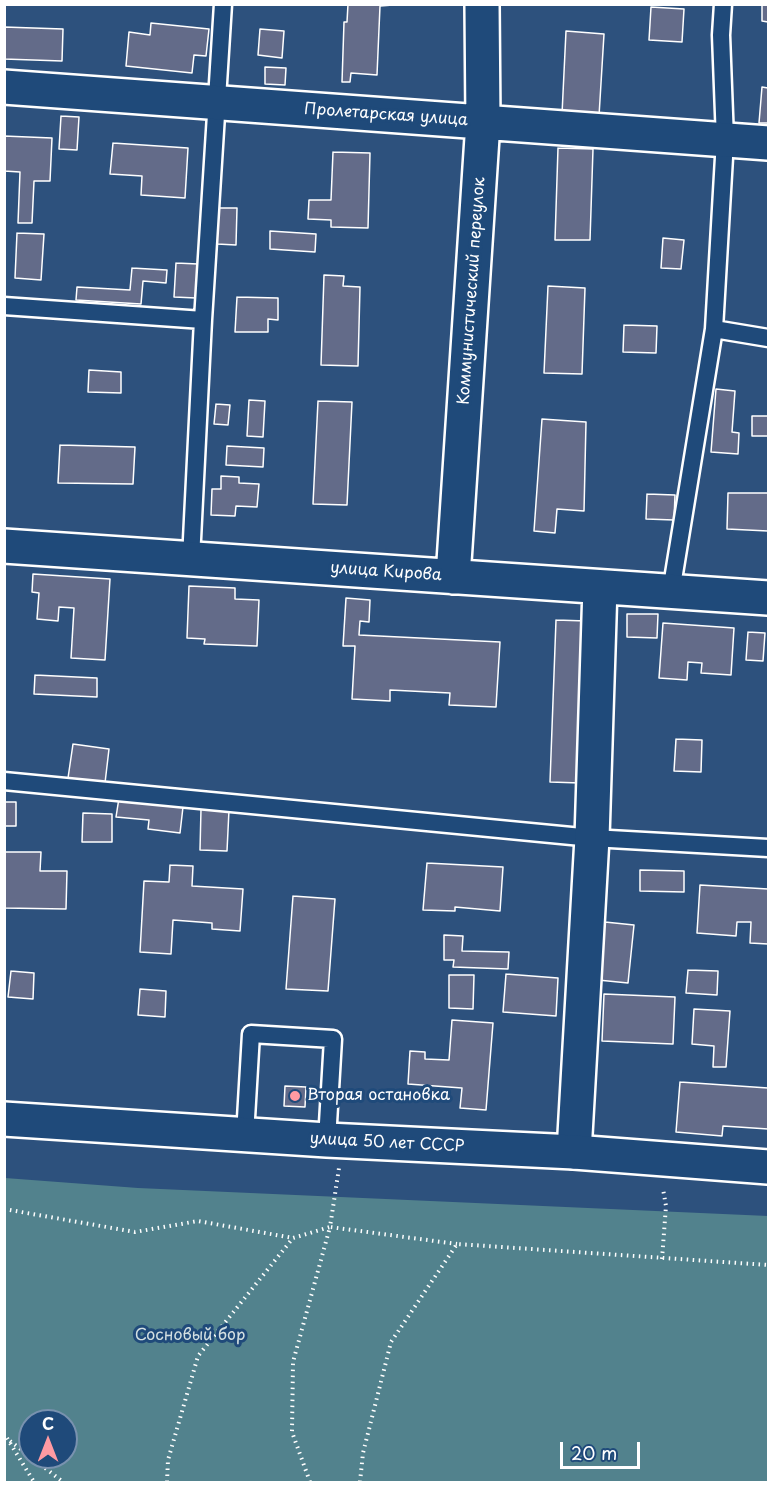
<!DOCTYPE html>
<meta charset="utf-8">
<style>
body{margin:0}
#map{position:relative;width:773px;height:1487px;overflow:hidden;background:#2d517d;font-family:"Playpen Sans",sans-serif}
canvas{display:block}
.frame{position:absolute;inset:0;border:6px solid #fff;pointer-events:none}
.north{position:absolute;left:18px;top:1409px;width:60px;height:60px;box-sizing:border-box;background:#1f4a7a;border:2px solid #7992af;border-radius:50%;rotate:0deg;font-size:16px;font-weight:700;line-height:24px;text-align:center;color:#fff}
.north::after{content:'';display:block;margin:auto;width:21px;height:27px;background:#ff9aa2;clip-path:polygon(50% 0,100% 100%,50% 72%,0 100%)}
.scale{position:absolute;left:560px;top:1442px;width:80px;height:27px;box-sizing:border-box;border:3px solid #fff;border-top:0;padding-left:8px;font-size:18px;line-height:21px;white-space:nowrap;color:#fff;-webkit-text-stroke:4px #1f4a7a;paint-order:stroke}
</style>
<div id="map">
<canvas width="773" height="1487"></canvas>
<div class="frame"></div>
<div class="north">С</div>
<div class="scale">20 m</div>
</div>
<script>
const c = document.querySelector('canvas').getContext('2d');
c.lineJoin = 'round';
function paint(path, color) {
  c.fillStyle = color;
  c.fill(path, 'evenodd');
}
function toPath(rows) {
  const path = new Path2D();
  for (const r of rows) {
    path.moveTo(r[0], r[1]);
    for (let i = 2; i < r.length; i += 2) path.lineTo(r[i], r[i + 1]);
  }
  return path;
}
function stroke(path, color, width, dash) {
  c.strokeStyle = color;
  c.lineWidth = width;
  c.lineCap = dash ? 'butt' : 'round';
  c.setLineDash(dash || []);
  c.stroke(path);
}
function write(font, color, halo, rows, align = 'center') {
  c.font = font + ' "Playpen Sans",sans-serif';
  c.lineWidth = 6;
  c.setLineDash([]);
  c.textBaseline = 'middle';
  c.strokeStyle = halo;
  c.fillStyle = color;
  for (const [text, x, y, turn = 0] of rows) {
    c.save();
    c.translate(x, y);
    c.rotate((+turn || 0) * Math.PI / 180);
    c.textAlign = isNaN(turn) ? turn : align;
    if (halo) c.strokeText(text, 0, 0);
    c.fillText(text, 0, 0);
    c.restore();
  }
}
paint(toPath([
 [5,1178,138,1188,768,1216,768,1482,5,1482],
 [30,1421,66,1421,66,1457,30,1457]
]), '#52828d');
const building = toPath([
 [348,4,406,4,380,6,377,75,351,73,350,82,342,82,344,22,347,22,348,4],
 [762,4,768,4,768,22,762,21,762,4],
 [651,7,684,9,682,42,649,40,651,7],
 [151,23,209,29,206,56,194,55,192,73,126,66,129,32,150,35,151,23],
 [4,27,63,29,62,61,4,59,4,27],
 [260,29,284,31,282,58,258,55,260,29],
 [566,31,604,34,599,116,562,114,566,31],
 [265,67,286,68,285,85,265,84,265,67],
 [762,87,768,88,768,123,759,123,762,87],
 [61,116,79,117,77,150,59,149,61,116],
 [4,136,52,138,50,181,34,181,32,223,18,223,20,172,4,171,4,136],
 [113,143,188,148,185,198,141,195,142,176,110,174,113,143],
 [558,148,593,149,590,240,555,240,558,148],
 [333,152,370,153,368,228,331,227,331,220,308,219,309,200,331,200,333,152],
 [218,208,237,208,236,245,217,244,218,208],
 [270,231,316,234,315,252,270,249,270,231],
 [17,233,44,234,41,280,15,278,17,233],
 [663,238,684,240,681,269,661,268,663,238],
 [176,263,198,264,196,298,174,297,176,263],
 [132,268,167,270,166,283,143,281,141,304,76,300,77,287,130,290,132,268],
 [324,275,344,276,343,286,360,287,358,366,321,365,324,275],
 [548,286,585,288,582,374,544,373,548,286],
 [237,297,278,298,278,320,268,319,268,332,235,332,237,297],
 [624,325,657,326,656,353,623,352,624,325],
 [89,370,121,372,121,393,88,392,89,370],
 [716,389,735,391,732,432,739,433,738,454,711,452,716,389],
 [249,400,265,401,263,437,247,436,249,400],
 [318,401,352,402,347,505,313,504,318,401],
 [216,404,230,405,228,425,214,424,216,404],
 [752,416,768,416,768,436,752,436,752,416],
 [542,419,586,422,584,511,557,509,555,533,534,531,542,419],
 [60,445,135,447,133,484,58,483,60,445],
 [227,446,264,448,263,467,226,465,227,446],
 [221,476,239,477,239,483,259,484,257,507,236,506,235,516,211,515,212,489,221,489,221,476],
 [728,493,768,493,768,531,727,529,728,493],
 [647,494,675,495,674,520,646,519,647,494],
 [33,574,110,579,105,660,71,658,74,608,59,607,58,621,37,619,39,593,32,592,33,574],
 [189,586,235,588,235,599,259,600,257,646,204,644,205,639,187,638,189,586],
 [346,598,370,600,369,622,360,621,359,635,500,642,496,707,449,705,450,693,390,690,390,701,352,699,355,646,343,646,346,598],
 [627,614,658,614,657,638,627,637,627,614],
 [556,620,586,621,580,783,550,782,556,620],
 [663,623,734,628,731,675,701,673,702,663,688,662,687,680,659,678,663,623],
 [748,632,765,633,763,661,746,660,748,632],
 [35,675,97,678,97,697,34,694,35,675],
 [676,739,702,740,701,772,674,771,676,739],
 [73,744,109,749,105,783,68,778,73,744],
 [119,798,183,807,180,833,148,829,149,820,116,817,119,798],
 [4,802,16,802,16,826,4,826,4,802],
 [201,809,229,810,227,851,200,850,201,809],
 [83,813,112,814,112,842,82,842,83,813],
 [4,852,41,852,40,871,67,871,66,909,4,908,4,852],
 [427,863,503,867,500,911,455,907,455,911,423,910,427,863],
 [170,865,193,866,192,886,243,889,240,931,212,929,212,923,173,920,171,954,140,952,144,881,169,882,170,865],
 [640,870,684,871,684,892,640,891,640,870],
 [700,885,768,889,768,944,750,943,751,922,737,922,736,936,697,933,700,885],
 [293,896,335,899,328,991,286,989,293,896],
 [605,922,634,925,628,983,598,980,605,922],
 [444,935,463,936,462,951,509,952,508,969,453,967,454,960,444,960,444,935],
 [688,970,718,971,717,995,686,993,688,970],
 [11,971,34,973,33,999,8,997,11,971],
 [506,974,558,978,556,1016,503,1012,506,974],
 [449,975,474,975,473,1009,449,1008,449,975],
 [140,989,166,991,165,1017,138,1015,140,989],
 [604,994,675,997,673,1044,602,1041,604,994],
 [694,1009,730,1011,726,1067,713,1067,714,1046,692,1044,694,1009],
 [452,1020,493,1023,486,1110,460,1108,462,1088,408,1084,410,1051,425,1052,425,1059,449,1060,452,1020],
 [680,1082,768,1088,768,1129,723,1126,722,1136,676,1132,680,1082],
 [285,1086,306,1087,305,1107,284,1106,285,1086]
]);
paint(building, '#636b89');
stroke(building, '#fff', 1.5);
const lane = toPath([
 [4,306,203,320],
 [714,329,768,338],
 [191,559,203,320,223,4],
 [671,592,714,329,725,140,721,35,723,4],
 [4,781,592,838,768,848],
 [245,1135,251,1034,333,1039,327,1140]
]);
const street = toPath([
 [4,87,768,143],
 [4,546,768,598],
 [453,577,483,122,482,4],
 [574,1152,592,838,600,587]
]);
const secondary = toPath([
 [4,1119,327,1140,574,1152,768,1167]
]);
stroke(lane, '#fff', 21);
stroke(street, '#fff', 38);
stroke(secondary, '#fff', 38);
stroke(toPath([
 [4,1209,135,1232,198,1221,293,1238],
 [662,1259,666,1206,663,1189],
 [7,1438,34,1482],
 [10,1441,30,1456],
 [31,1457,63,1482],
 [167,1482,168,1460,198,1356,293,1238,330,1227,339,1168],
 [310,1482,292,1432,293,1362,330,1227,457,1244],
 [360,1482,363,1453,391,1342,457,1244,768,1265]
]), '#fff', 4, [1.5, 4.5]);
stroke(lane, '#1f4a7a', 16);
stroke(street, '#1f4a7a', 33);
stroke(secondary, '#1f4a7a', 33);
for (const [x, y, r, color] of [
 [295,1096,6,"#ff9aa2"]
]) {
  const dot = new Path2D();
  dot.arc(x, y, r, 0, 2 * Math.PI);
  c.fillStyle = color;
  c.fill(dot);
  stroke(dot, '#1f4a7a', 2);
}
write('16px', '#fff', '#1f4a7a', [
 ["Пролетарская улица",386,115,4],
 ["Коммунистический переулок",472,291,-86],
 ["улица Кирова",386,572,4],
 ["улица 50 лет СССР",387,1143,3]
]);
write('16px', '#fff', '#1f4a7a', [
 ["Вторая остановка",307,1096]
], 'left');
write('16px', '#d4e0e2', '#1f4a7a', [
 ["Сосновый бор",190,1336]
]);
</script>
